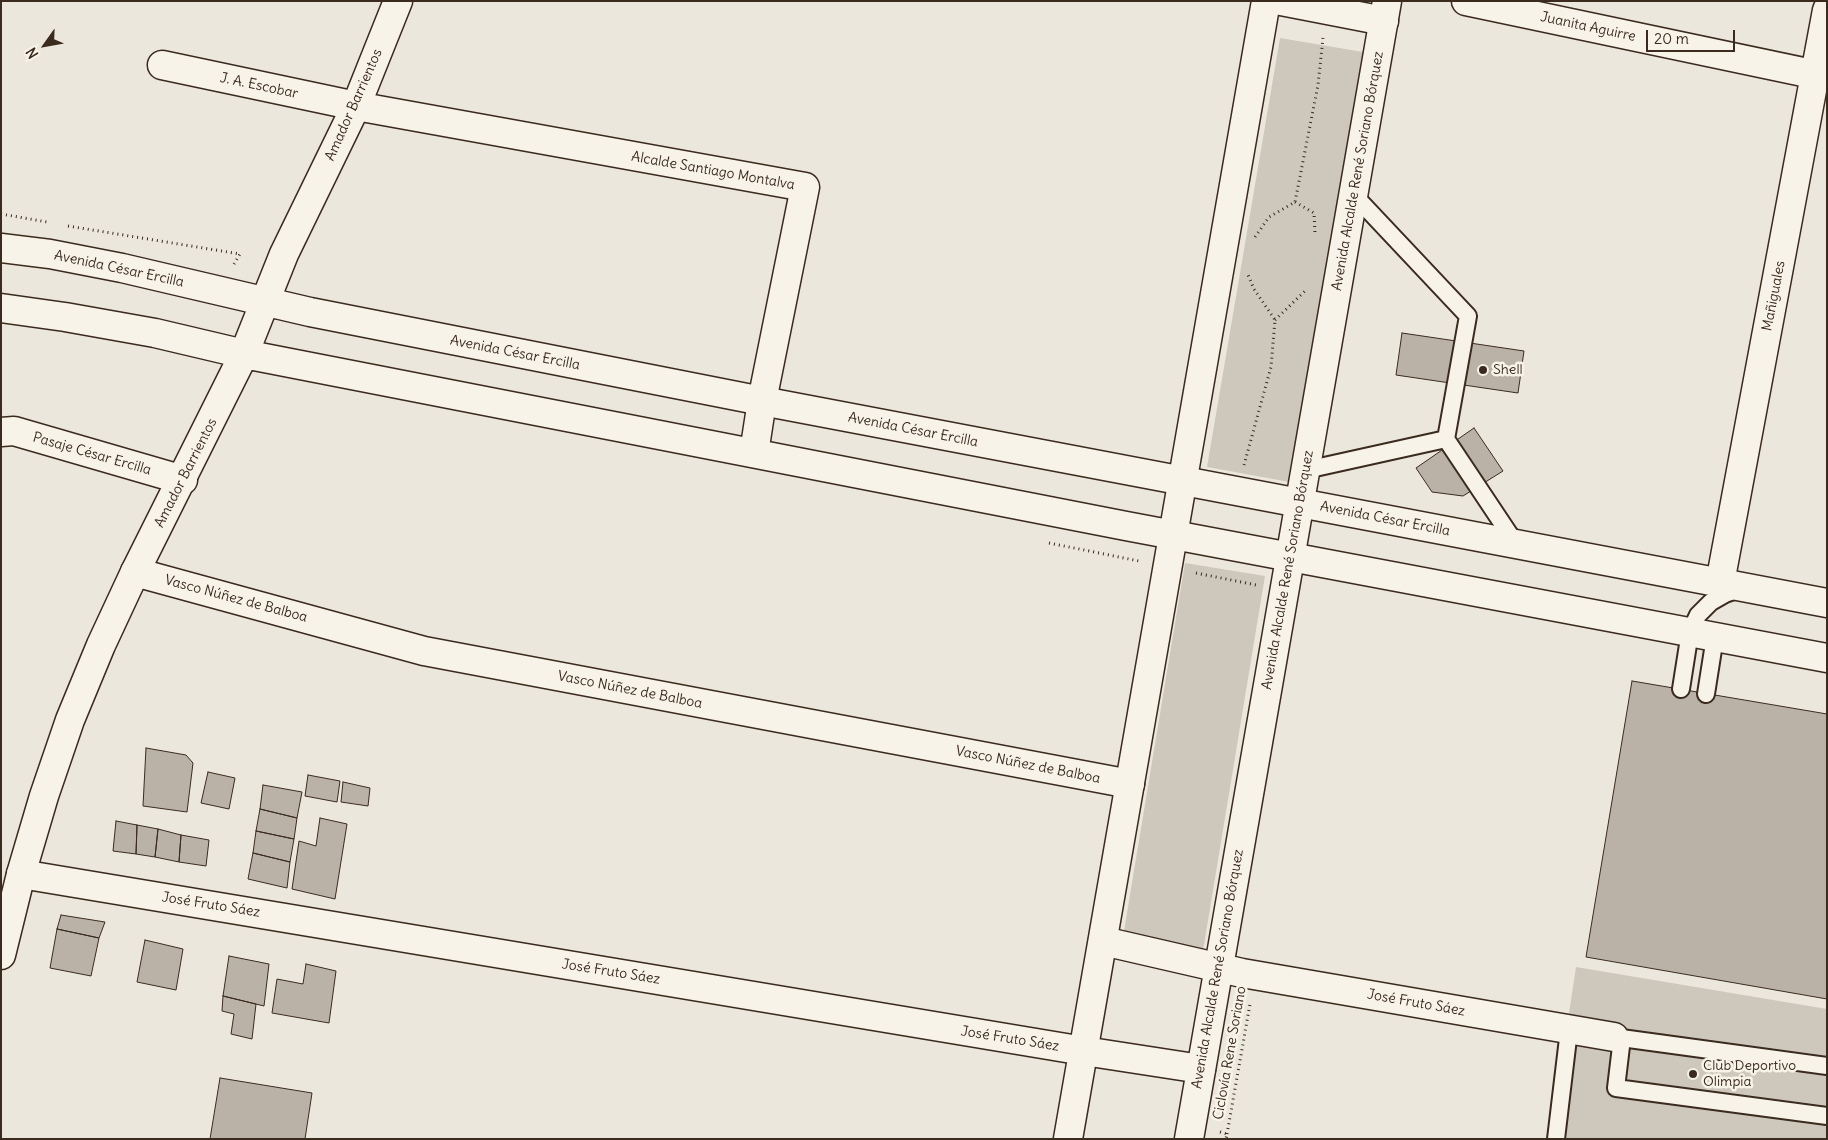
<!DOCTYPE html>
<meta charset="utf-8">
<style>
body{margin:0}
#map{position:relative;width:1828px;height:1140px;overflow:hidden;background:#ece7dc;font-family:Delius,sans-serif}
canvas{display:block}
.frame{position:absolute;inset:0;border:2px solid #3b2a1e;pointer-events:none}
.north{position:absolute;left:20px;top:20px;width:50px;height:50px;-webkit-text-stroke:4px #f7f3e8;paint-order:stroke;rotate:238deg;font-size:14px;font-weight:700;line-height:20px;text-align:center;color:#3b2a1e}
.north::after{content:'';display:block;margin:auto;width:18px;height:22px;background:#3b2a1e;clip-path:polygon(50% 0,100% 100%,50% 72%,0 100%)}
.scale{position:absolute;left:1646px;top:30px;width:89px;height:22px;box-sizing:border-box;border:2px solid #3b2a1e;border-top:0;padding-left:6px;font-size:15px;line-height:18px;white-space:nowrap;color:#3b2a1e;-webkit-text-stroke:4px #f7f3e8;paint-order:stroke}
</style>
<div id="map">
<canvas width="1828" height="1140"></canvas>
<div class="frame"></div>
<div class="north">N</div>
<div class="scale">20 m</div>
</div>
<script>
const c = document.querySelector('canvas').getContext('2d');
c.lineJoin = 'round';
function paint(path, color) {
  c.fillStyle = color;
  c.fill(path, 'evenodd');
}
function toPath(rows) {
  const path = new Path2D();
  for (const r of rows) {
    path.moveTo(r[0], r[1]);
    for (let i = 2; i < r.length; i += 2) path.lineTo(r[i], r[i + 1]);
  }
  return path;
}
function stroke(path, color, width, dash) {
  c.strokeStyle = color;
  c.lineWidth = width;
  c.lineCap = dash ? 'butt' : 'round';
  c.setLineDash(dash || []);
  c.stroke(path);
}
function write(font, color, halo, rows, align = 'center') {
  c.font = font + ' Delius,sans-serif';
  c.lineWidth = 5;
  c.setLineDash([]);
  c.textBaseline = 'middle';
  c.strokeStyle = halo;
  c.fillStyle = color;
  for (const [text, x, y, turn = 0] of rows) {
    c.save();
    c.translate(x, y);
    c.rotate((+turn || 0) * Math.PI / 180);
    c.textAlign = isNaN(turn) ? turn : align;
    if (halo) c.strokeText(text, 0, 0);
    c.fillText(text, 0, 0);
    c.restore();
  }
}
paint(toPath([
 [1280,38,1369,53,1295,483,1207,467],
 [1185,563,1265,576,1203,951,1123,937],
 [1576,967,1827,1009,1827,1139,1550,1139]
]), '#cec8bc');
const building = toPath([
 [1402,333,1524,351,1518,393,1396,375,1402,333],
 [1474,428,1503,471,1463,496,1432,492,1416,468,1474,428],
 [1632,681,1827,714,1827,999,1586,957,1632,681],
 [146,748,186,755,193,763,187,812,143,806,146,748],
 [208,772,235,778,229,809,201,803,208,772],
 [308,775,340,781,337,802,305,796,308,775],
 [343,782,370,788,368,806,341,802,343,782],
 [263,785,302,792,297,818,260,809,263,785],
 [260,809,297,818,294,839,256,831,260,809],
 [320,818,347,824,335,899,292,889,299,841,316,846,320,818],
 [116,821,137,825,136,854,113,851,116,821],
 [137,825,158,829,155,857,136,854,137,825],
 [158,829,181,835,179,862,155,857,158,829],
 [256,831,294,839,290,862,253,853,256,831],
 [181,835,209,840,206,866,179,862,181,835],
 [253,853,290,862,287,888,248,879,253,853],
 [61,915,105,922,99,938,57,929,61,915],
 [57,929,99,938,91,976,50,968,57,929],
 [145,940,183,949,176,990,137,982,145,940],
 [229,956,269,964,264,1006,223,996,229,956],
 [306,964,336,971,329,1023,272,1013,277,979,303,984,306,964],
 [223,996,256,1004,252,1039,231,1034,234,1014,222,1011,223,996],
 [220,1078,312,1093,305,1139,210,1139,220,1078]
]);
paint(building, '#bab2a7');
stroke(building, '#3b2a1e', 1);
const lane = toPath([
 [1446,439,1516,544],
 [1306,470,1446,439,1468,316,1354,195],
 [1681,689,1690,632,1698,615,1711,602,1725,594,1739,589],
 [1706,694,1715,637],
 [1614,1037,1827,1066],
 [1622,1038,1616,1088,1827,1116],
 [1556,1139,1569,1030]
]);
const street = toPath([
 [1281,1,1384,21],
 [1466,1,1827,77],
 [162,65,356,106,805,187,762,401,754,453],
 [1,432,14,431,183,480],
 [135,572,424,651,1130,784],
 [1720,583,1827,10],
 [21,874,1084,1051,1201,1069],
 [1103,941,1242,973,1614,1037]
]);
const secondary = toPath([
 [1,248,50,254,122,268,310,312,762,401,1827,603],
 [1,308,65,317,155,333,244,354,1126,526,1827,658],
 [1,955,21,874,44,796,70,720,101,645,135,572,244,354,284,254,356,106,398,1]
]);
const primary = toPath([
 [1068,1139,1266,1],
 [1189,1139,1387,1]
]);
stroke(lane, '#3b2a1e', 20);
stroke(street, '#3b2a1e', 31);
stroke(secondary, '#3b2a1e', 31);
stroke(primary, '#3b2a1e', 31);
stroke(toPath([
 [1295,202,1314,213,1315,233],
 [1,214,47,222],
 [68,226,240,254,234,264],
 [1255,237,1269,217,1295,202,1318,85,1323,38],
 [1275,320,1306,290],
 [1244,465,1271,367,1275,320,1254,289,1248,275],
 [1049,543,1139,561],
 [1196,573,1256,585],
 [1220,1132,1227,1134,1226,1139],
 [1227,1134,1250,1004]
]), '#3b2a1e', 3, [1, 4]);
stroke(lane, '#f7f3e8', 16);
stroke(street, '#f7f3e8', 28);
stroke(secondary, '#f7f3e8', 28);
stroke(primary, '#f7f3e8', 28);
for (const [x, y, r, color] of [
 [1483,370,5,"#3b2a1e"],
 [1693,1074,5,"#3b2a1e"]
]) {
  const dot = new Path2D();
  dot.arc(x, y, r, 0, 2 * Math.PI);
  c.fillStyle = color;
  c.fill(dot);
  stroke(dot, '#f7f3e8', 2);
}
write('14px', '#3b2a1e', '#f7f3e8', [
 ["Juanita Aguirre",1588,27,12],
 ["J. A. Escobar",259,86,12],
 ["Amador Barrientos",354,105,-66],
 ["Alcalde Santiago Montalva",713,171,10],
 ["Avenida Alcalde René Soriano Bórquez",1358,171,-80],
 ["Avenida César Ercilla",119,269,12],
 ["Mañiguales",1774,296,-79],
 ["Avenida César Ercilla",515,353,11],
 ["Avenida César Ercilla",913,430,11],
 ["Pasaje César Ercilla",92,454,16],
 ["Amador Barrientos",186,473,-63],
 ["Avenida César Ercilla",1385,519,11],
 ["Avenida Alcalde René Soriano Bórquez",1288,570,-80],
 ["Vasco Núñez de Balboa",236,599,15],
 ["Vasco Núñez de Balboa",630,690,11],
 ["Vasco Núñez de Balboa",1028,765,11],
 ["José Fruto Sáez",211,905,9],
 ["Avenida Alcalde René Soriano Bórquez",1218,969,-80],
 ["José Fruto Sáez",611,972,9],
 ["José Fruto Sáez",1416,1003,10],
 ["José Fruto Sáez",1010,1039,9],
 ["Ciclovía Rene Soriano",1230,1053,-80]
]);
write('14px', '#3b2a1e', '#f7f3e8', [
 ["Shell",1493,370],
 ["Club Deportivo",1703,1066],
 ["Olimpia",1703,1082]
], 'left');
</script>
